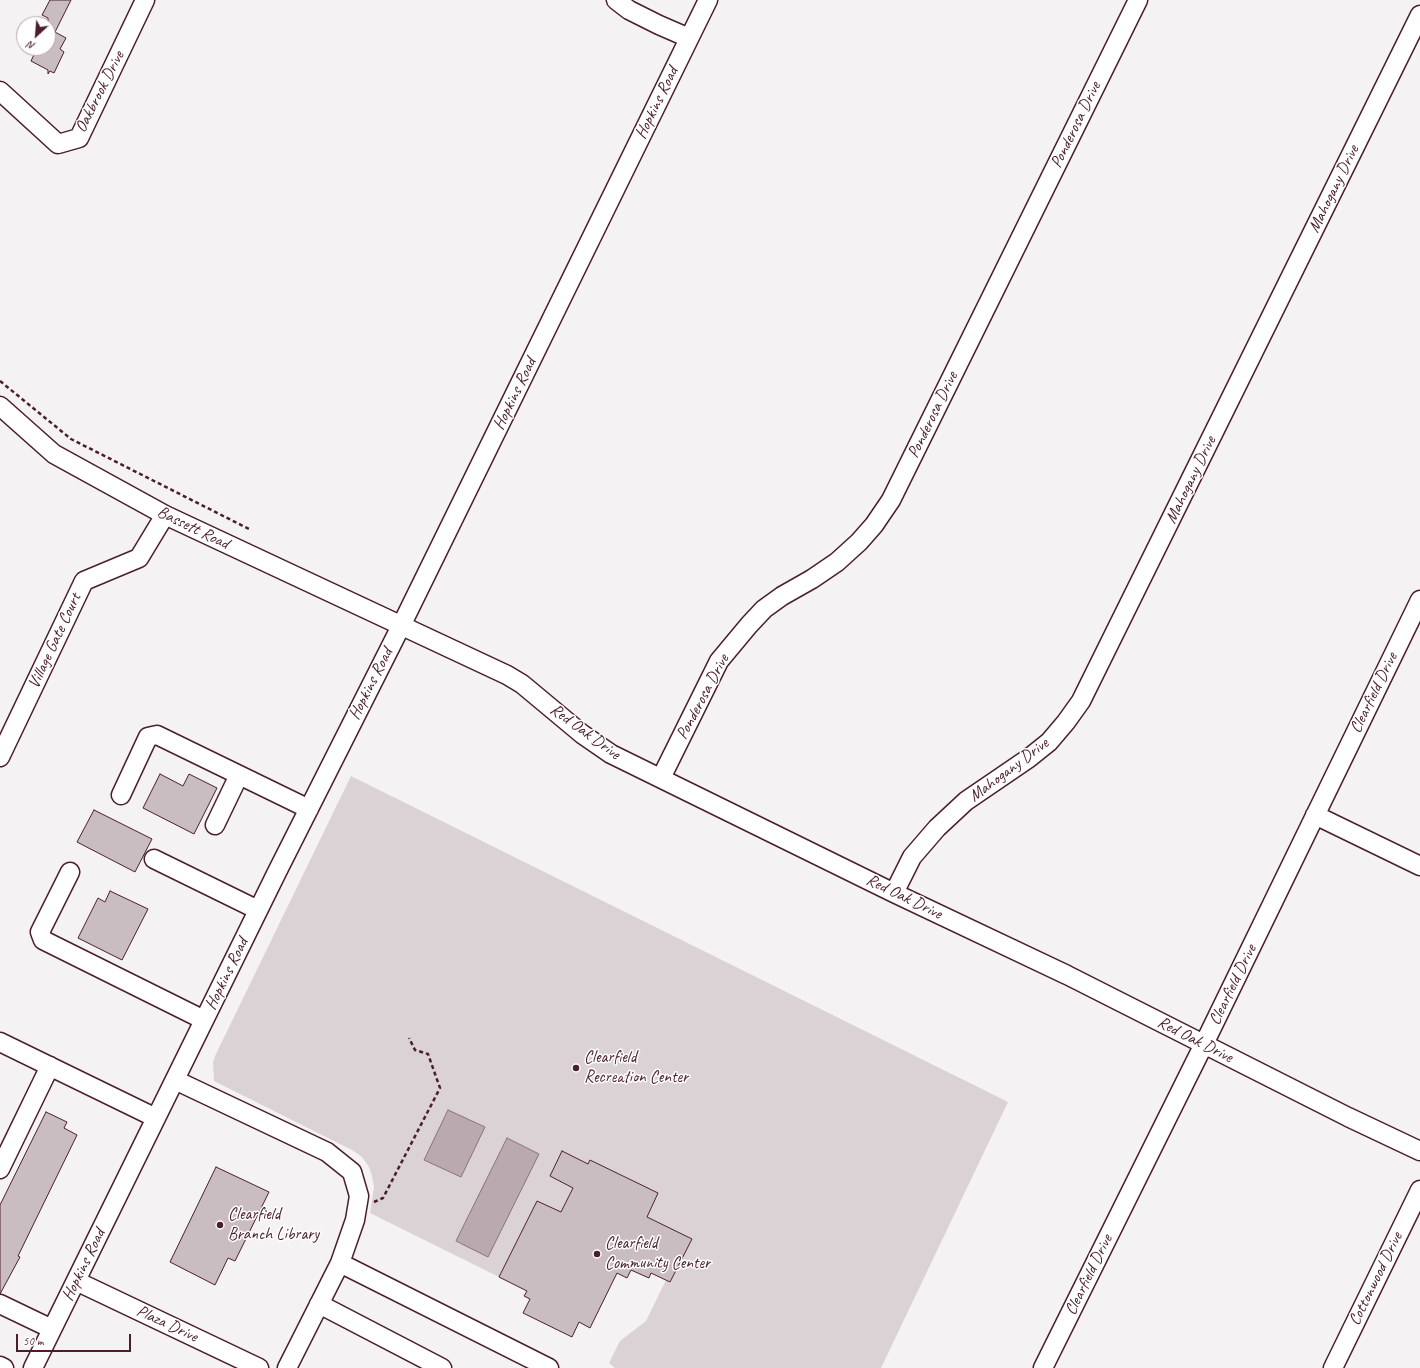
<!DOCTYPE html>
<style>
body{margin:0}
#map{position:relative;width:1420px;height:1368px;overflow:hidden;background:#f4f2f2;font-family:Caveat,sans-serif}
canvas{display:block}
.north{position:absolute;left:16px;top:16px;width:40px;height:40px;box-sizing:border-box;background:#fff;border:1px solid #b7a5aa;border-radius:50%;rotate:206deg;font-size:11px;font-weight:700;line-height:16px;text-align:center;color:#4a1f2b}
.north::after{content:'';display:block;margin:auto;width:14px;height:18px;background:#4a1f2b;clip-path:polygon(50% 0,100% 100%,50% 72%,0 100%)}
.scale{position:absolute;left:16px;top:1334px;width:115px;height:18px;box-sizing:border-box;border:2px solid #4a1f2b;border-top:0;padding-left:5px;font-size:12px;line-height:14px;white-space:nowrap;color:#4a1f2b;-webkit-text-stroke:3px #fff;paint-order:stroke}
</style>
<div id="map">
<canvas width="1420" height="1368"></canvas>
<div class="north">N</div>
<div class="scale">50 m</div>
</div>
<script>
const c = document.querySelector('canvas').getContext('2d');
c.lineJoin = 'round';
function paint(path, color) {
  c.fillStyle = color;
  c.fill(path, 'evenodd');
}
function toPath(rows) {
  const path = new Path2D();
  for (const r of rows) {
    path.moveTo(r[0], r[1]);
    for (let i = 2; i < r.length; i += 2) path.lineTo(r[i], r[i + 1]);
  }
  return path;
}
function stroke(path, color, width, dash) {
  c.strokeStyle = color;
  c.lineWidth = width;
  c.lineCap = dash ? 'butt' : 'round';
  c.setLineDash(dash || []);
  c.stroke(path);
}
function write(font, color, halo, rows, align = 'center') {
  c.font = font + ' Caveat,sans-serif';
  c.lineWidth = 3;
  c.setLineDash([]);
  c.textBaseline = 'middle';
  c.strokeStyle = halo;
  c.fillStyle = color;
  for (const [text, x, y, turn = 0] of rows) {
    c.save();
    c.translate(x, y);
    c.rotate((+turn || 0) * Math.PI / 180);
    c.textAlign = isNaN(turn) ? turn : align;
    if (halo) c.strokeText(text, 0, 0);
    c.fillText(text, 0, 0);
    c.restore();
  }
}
paint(toPath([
 [351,776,1008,1102,881,1368,615,1368,609,1363,620,1341,646,1321,666,1280,670,1282,692,1239,647,1217,658,1193,590,1160,588,1164,562,1151,550,1176,573,1188,561,1212,537,1201,499,1277,370,1213,374,1187,372,1176,369,1167,362,1157,352,1150,214,1081,213,1062,215,1056]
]), '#dbd2d5');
const water = toPath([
 [448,1110,485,1127,461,1177,424,1160,448,1110],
 [507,1138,539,1154,488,1257,456,1241,507,1138]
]);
paint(water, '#baa9ae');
stroke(water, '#8d727a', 1);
const building = toPath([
 [50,0,71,0,55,32,66,38,60,49,64,52,54,73,50,71,48,74,48,70,31,61,37,48,48,48,48,18,42,15,50,0],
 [160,774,183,786,189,774,217,788,194,834,143,808,160,774],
 [94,810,152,839,135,872,77,842,94,810],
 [110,891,148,909,122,960,78,938,98,898,105,902,110,891],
 [46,1112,67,1122,64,1128,77,1135,18,1256,20,1257,0,1294,0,1205,46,1112],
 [562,1151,588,1164,590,1160,658,1193,647,1217,692,1239,670,1282,651,1273,649,1278,631,1270,627,1278,617,1273,590,1328,579,1322,572,1337,523,1313,530,1299,524,1296,527,1291,499,1277,537,1201,561,1212,573,1188,550,1176,562,1151],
 [216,1167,269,1192,235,1261,228,1258,215,1285,170,1262,216,1167]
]);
paint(building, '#cabdc1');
stroke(building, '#4a1f2b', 1);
const minor = toPath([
 [616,0,629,10,659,25,689,38],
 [0,91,58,144,79,138,145,0],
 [0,406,54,454,165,515,507,675,522,684,582,734,611,754,894,893,1067,975,1348,1117,1420,1151],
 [0,757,84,581,139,558,165,515],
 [661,778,719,661,749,625,764,609,782,596,812,579,837,562,859,542,874,525,891,500,1138,0],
 [121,795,148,737,157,735,309,809],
 [1315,815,1420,866],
 [215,825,239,775],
 [154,859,258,910],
 [70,872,40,932,43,940,204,1020],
 [894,893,912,857,937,828,966,801,1029,758,1049,742,1066,722,1081,701,1420,15],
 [0,1042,156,1118],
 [175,1080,327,1152,352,1172,359,1196,355,1220,340,1263],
 [0,1169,50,1066],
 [76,1281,259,1368],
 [0,1304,52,1329],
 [319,1304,442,1368],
 [0,1366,4,1368],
 [33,1368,277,872,401,626,708,0],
 [287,1368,340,1263,549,1368],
 [1043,1368,1204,1044,1420,600],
 [1333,1368,1420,1190]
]);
stroke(minor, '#4a1f2b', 21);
stroke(toPath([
 [0,381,71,439,249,529],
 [374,1202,383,1198,440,1088,428,1054,415,1050,409,1038]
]), '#4a1f2b', 2.5, [4, 3]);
stroke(minor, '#fff', 18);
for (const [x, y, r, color] of [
 [576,1068,4,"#4a1f2b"],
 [220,1225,4,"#4a1f2b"],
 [597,1254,4,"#4a1f2b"]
]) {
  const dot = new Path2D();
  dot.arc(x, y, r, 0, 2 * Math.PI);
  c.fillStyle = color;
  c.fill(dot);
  stroke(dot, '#fff', 1.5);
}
write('17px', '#4a1f2b', '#fff', [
 ["Oakbrook Drive",100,92,-63],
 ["Hopkins Road",657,103,-64],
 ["Ponderosa Drive",1076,125,-64],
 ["Mahogany Drive",1334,189,-64],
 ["Hopkins Road",515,394,-64],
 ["Ponderosa Drive",933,415,-64],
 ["Mahogany Drive",1191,480,-64],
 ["Bassett Road",193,528,26],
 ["Village Gate Court",55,641,-65],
 ["Hopkins Road",371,684,-63],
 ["Clearfield Drive",1374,693,-64],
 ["Ponderosa Drive",703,697,-62],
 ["Red Oak Drive",585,732,36],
 ["Mahogany Drive",1009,770,-37],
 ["Red Oak Drive",904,897,26],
 ["Hopkins Road",227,974,-64],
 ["Clearfield Drive",1233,985,-64],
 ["Red Oak Drive",1195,1040,27],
 ["Hopkins Road",84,1265,-64],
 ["Clearfield Drive",1089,1275,-64],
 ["Cottonwood Drive",1376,1279,-64],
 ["Plaza Drive",167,1324,25]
]);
write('17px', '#4a1f2b', '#fff', [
 ["Clearfield",584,1058],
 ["Recreation Center",584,1078],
 ["Clearfield",228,1215],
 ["Branch Library",228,1235],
 ["Clearfield",605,1244],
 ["Community Center",605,1264]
], 'left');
</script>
